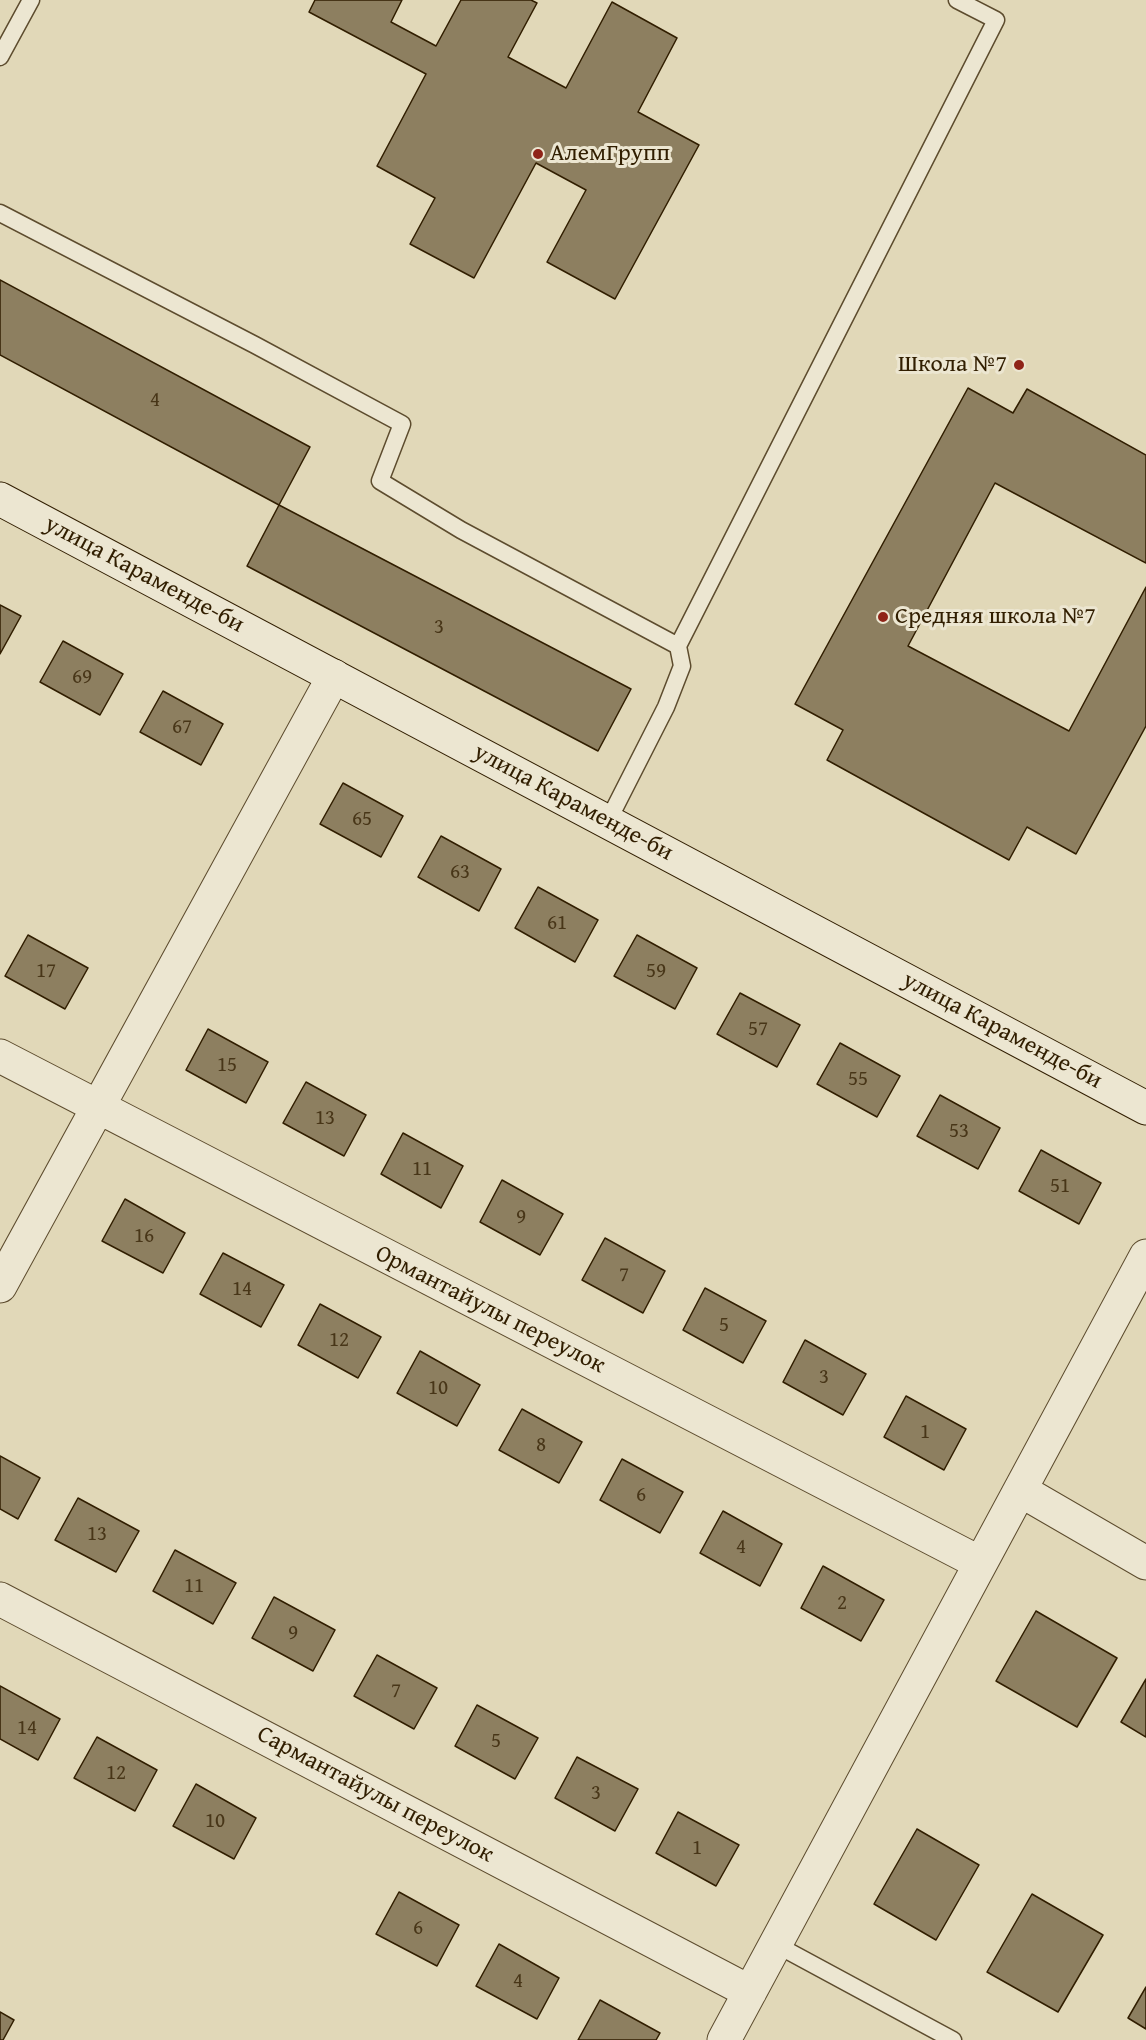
<!DOCTYPE html>
<meta charset="utf-8">
<style>
body{margin:0}
canvas{display:block;background:#e1d8b8}
</style>
<canvas width="1146" height="2040"></canvas>
<script>
const c = document.querySelector('canvas').getContext('2d');
c.lineJoin = 'round';
function paint(path, color) {
  c.fillStyle = color;
  c.fill(path, 'evenodd');
}
function toPath(rows) {
  const path = new Path2D();
  for (const r of rows) {
    path.moveTo(r[0], r[1]);
    for (let i = 2; i < r.length; i += 2) path.lineTo(r[i], r[i + 1]);
  }
  return path;
}
function stroke(path, color, width, dash) {
  c.strokeStyle = color;
  c.lineWidth = width;
  c.lineCap = dash ? 'butt' : 'round';
  c.setLineDash(dash || []);
  c.stroke(path);
}
function write(font, color, halo, rows, align = 'center') {
  c.font = font + ' "Gentium Book Plus",serif';
  c.lineWidth = 6;
  c.setLineDash([]);
  c.textBaseline = 'middle';
  c.strokeStyle = halo;
  c.fillStyle = color;
  for (const [text, x, y, turn = 0] of rows) {
    c.save();
    c.translate(x, y);
    c.rotate((+turn || 0) * Math.PI / 180);
    c.textAlign = isNaN(turn) ? turn : align;
    if (halo) c.strokeText(text, 0, 0);
    c.fillText(text, 0, 0);
    c.restore();
  }
}
const building = toPath([
 [315,0,402,0,391,22,436,46,461,0,531,0,537,3,508,57,566,88,612,2,677,38,638,112,699,145,615,299,547,262,586,190,536,163,474,278,410,244,435,198,377,166,426,74,309,12,315,0],
 [0,280,310,447,279,505,0,355,0,280],
 [968,388,1013,413,1027,389,1146,455,1146,563,995,483,908,646,1069,731,1146,587,1146,726,1076,854,1027,827,1009,860,827,760,843,730,795,704,968,388],
 [279,505,631,689,598,751,247,566,279,505],
 [0,605,21,616,0,654,0,605],
 [63,641,123,674,100,715,40,682,63,641],
 [163,691,223,724,201,765,140,732,163,691],
 [343,783,403,816,381,857,320,824,343,783],
 [441,836,501,869,479,911,418,877,441,836],
 [538,887,598,920,575,962,515,928,538,887],
 [28,935,88,968,65,1009,5,976,28,935],
 [637,935,697,968,675,1009,614,976,637,935],
 [740,993,800,1025,777,1067,717,1034,740,993],
 [208,1029,268,1062,246,1103,186,1070,208,1029],
 [840,1043,900,1076,877,1117,817,1084,840,1043],
 [306,1082,366,1115,344,1156,283,1123,306,1082],
 [940,1095,1000,1128,978,1169,917,1136,940,1095],
 [403,1133,463,1166,441,1208,381,1174,403,1133],
 [1041,1150,1101,1183,1079,1224,1019,1191,1041,1150],
 [502,1180,563,1214,540,1255,480,1222,502,1180],
 [125,1199,185,1233,163,1273,102,1241,125,1199],
 [605,1238,665,1271,643,1313,582,1280,605,1238],
 [223,1253,284,1285,261,1327,200,1294,223,1253],
 [705,1288,766,1321,743,1363,683,1330,705,1288],
 [320,1304,381,1337,358,1378,298,1345,320,1304],
 [805,1340,866,1374,843,1415,783,1382,805,1340],
 [420,1351,480,1385,457,1426,397,1393,420,1351],
 [906,1396,966,1429,944,1470,884,1437,906,1396],
 [522,1409,582,1442,559,1483,499,1450,522,1409],
 [0,1456,40,1478,18,1519,0,1509,0,1456],
 [622,1459,683,1492,660,1533,600,1500,622,1459],
 [78,1498,139,1531,116,1572,55,1540,78,1498],
 [723,1511,782,1544,760,1586,700,1553,723,1511],
 [175,1550,236,1583,213,1624,153,1591,175,1550],
 [823,1566,884,1600,861,1641,801,1608,823,1566],
 [274,1597,335,1630,313,1671,252,1638,274,1597],
 [1036,1611,1117,1658,1077,1727,996,1681,1036,1611],
 [377,1655,437,1688,414,1729,354,1696,377,1655],
 [1146,1679,1146,1737,1121,1722,1146,1679],
 [0,1686,60,1719,38,1760,0,1739,0,1686],
 [477,1705,538,1738,515,1779,455,1746,477,1705],
 [97,1737,157,1770,135,1811,74,1778,97,1737],
 [577,1757,638,1789,615,1831,555,1798,577,1757],
 [196,1784,256,1818,234,1859,173,1826,196,1784],
 [678,1812,739,1845,716,1886,656,1853,678,1812],
 [917,1829,979,1865,936,1940,874,1904,917,1829],
 [399,1892,459,1925,437,1966,376,1934,399,1892],
 [1032,1894,1103,1935,1058,2012,987,1972,1032,1894],
 [499,1944,559,1978,537,2019,476,1986,499,1944],
 [1146,1987,1146,2029,1128,2018,1146,1987],
 [600,2000,660,2033,656,2040,578,2040,600,2000],
 [0,2012,14,2020,3,2040,0,2040,0,2012]
]);
paint(building, '#8d7f60');
stroke(building, '#311e00', 1.5);
const lane = toPath([
 [0,57,31,0],
 [0,213,255,345,402,424,380,481,461,530,678,646,682,666,666,707,608,821],
 [678,646,996,20,957,0],
 [775,1944,953,2040]
]);
const street = toPath([
 [0,1056,980,1563],
 [0,1286,334,676],
 [1020,1490,1146,1563],
 [0,1599,750,1992],
 [724,2040,1146,1256]
]);
const secondary = toPath([
 [0,499,1146,1108]
]);
stroke(lane, '#5d4c2e', 19);
stroke(street, '#5d4c2e', 35);
stroke(secondary, '#311e00', 35);
stroke(lane, '#ece6d1', 16);
stroke(street, '#ece6d1', 33);
stroke(secondary, '#ece6d1', 33);
for (const [x, y, r, color] of [
 [538,154,6,"#8f2418"],
 [1019,365,6,"#8f2418"],
 [883,617,6,"#8f2418"]
]) {
  const dot = new Path2D();
  dot.arc(x, y, r, 0, 2 * Math.PI);
  c.fillStyle = color;
  c.fill(dot);
  stroke(dot, '#ece6d1', 2);
}
write('21px', '#483618', null, [
 ["4",155,401],
 ["3",439,628],
 ["69",82,678],
 ["67",182,728],
 ["65",362,820],
 ["63",460,873],
 ["61",557,924],
 ["17",46,972],
 ["59",656,972],
 ["57",758,1030],
 ["15",227,1066],
 ["55",858,1080],
 ["13",325,1119],
 ["53",959,1132],
 ["11",422,1170],
 ["51",1060,1187],
 ["9",521,1218],
 ["16",144,1237],
 ["7",624,1276],
 ["14",242,1290],
 ["5",724,1326],
 ["12",339,1341],
 ["3",824,1378],
 ["10",438,1389],
 ["1",925,1433],
 ["8",541,1446],
 ["6",641,1496],
 ["13",97,1535],
 ["4",741,1548],
 ["11",194,1587],
 ["2",842,1604],
 ["9",293,1634],
 ["7",396,1692],
 ["14",27,1729],
 ["5",496,1742],
 ["12",116,1774],
 ["3",596,1794],
 ["10",215,1822],
 ["1",697,1849],
 ["6",418,1929],
 ["4",518,1982]
]);
write('24px', '#311e00', '#ece6d1', [
 ["АлемГрупп",550,154],
 ["Школа №7",1007,365,"right"],
 ["Средняя школа №7",895,617]
], 'left');
write('24px', '#311e00', '#ece6d1', [
 ["улица Караменде-би",144,575,28],
 ["улица Караменде-би",573,803,28],
 ["улица Караменде-би",1002,1031,28],
 ["Ормантайулы переулок",490,1310,27],
 ["Сармантайулы переулок",375,1795,28]
]);
</script>
